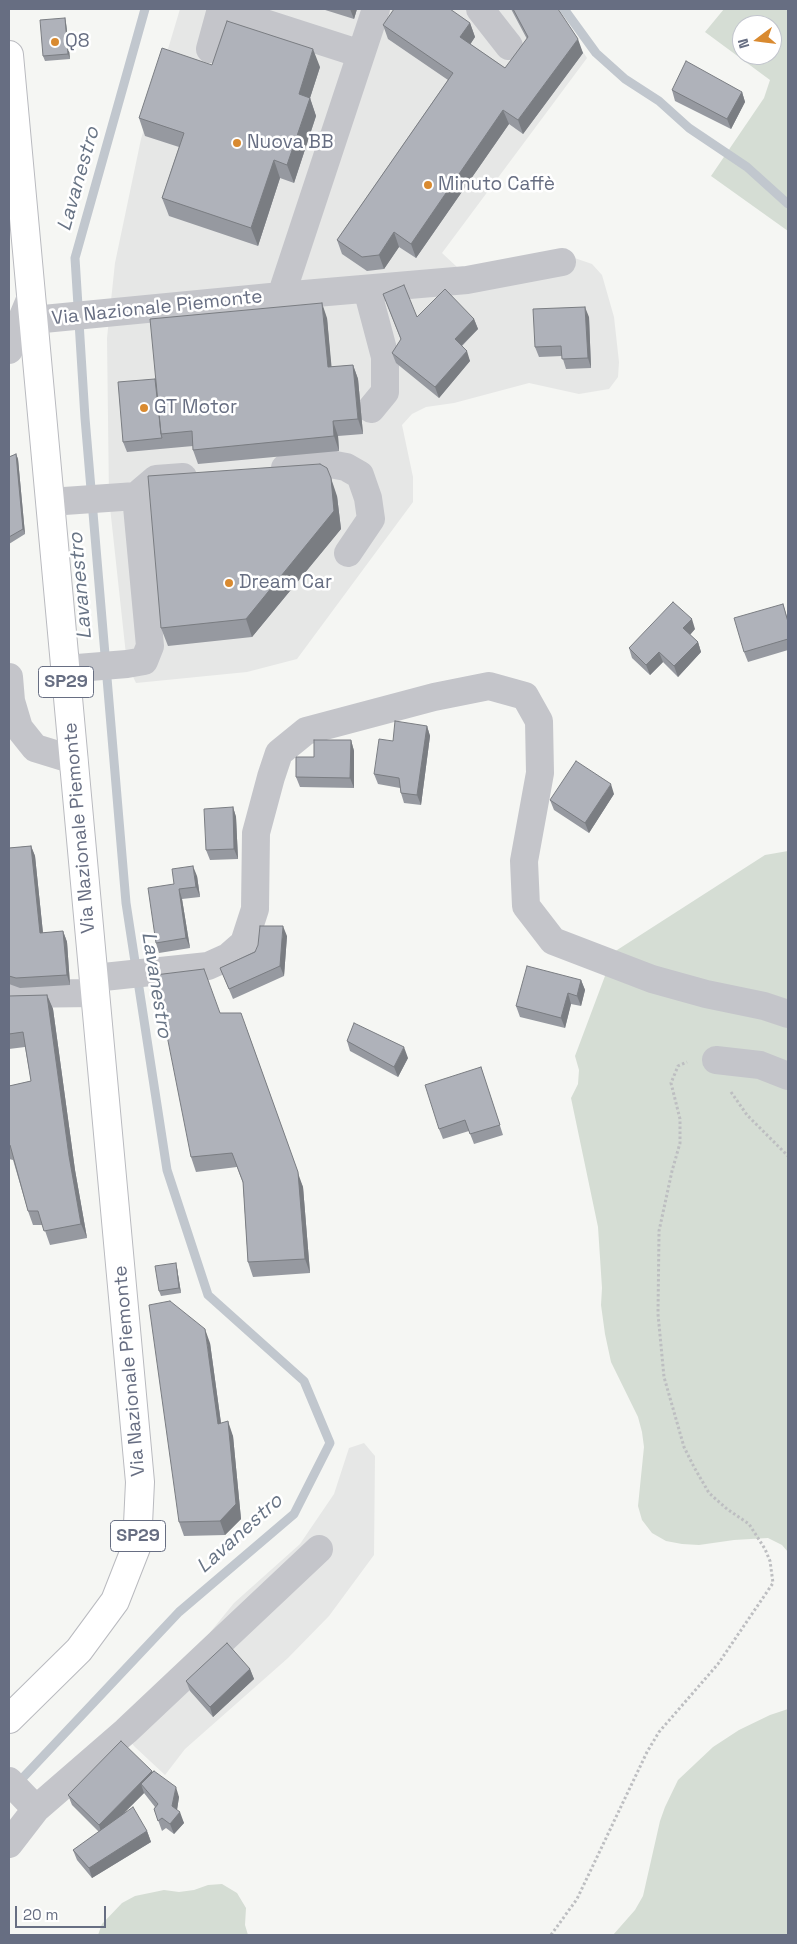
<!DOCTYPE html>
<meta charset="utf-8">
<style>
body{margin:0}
#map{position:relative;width:797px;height:1944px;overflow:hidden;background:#f5f6f3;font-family:"Space Grotesk",sans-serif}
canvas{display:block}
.frame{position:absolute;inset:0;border:10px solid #676e82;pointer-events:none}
.north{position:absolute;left:732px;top:15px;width:50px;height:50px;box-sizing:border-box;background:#fff;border:1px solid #c2c5cd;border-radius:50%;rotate:255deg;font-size:14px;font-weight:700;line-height:20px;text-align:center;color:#676e82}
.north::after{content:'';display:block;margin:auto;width:18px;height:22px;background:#d98a30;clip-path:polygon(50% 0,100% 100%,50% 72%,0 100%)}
.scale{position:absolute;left:15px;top:1906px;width:91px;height:22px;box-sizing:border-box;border:2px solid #676e82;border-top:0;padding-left:6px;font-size:15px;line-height:18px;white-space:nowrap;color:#676e82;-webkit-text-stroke:4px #fff;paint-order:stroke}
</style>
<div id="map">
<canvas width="797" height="1944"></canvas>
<div class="frame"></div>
<div class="north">N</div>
<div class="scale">20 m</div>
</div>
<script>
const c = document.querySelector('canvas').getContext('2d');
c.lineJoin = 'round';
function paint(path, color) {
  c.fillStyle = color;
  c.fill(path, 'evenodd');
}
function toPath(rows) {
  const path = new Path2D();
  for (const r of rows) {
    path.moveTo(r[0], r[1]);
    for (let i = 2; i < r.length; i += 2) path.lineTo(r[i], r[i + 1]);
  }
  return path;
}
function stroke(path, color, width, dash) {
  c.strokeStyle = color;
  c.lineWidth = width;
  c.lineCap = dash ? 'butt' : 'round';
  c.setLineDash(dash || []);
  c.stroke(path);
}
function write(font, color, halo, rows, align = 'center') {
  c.font = font + ' "Space Grotesk",sans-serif';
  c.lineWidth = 5;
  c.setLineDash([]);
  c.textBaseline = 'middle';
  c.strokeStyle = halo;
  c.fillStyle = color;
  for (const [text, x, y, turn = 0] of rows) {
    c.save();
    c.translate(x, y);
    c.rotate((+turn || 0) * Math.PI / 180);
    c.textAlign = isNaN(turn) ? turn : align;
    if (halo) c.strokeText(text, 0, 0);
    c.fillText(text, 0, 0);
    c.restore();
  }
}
paint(toPath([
 [180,9,555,9,587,58,442,253,457,267,475,267,560,253,592,264,602,275,614,317,619,362,618,377,609,389,579,394,529,383,454,403,426,407,412,414,402,425,413,477,413,502,297,659,247,672,136,683,127,664,109,498,107,338,115,263,141,139],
 [364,1443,375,1456,374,1555,329,1616,288,1658,185,1749,165,1775,135,1747,117,1727,181,1668,234,1603,300,1544,334,1494,349,1448]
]), '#e6e7e6');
paint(toPath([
 [724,9,788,9,788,231,711,176,764,98,770,80,705,32],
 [742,25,772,25,772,55,742,55],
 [788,851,788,1552,782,1545,768,1538,734,1540,699,1545,682,1544,666,1541,652,1533,642,1520,638,1506,644,1447,642,1432,638,1417,611,1362,605,1334,601,1305,602,1288,598,1227,571,1098,578,1084,579,1070,575,1056,614,952,765,855],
 [788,1709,788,1935,613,1935,635,1910,643,1896,660,1821,665,1807,678,1780,713,1747,739,1730,770,1715],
 [222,1884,237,1893,246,1908,245,1925,248,1935,98,1935,102,1924,122,1903,135,1896,164,1890,179,1892,194,1890,208,1885]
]), '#d5ddd4');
stroke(toPath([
 [564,9,596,53,625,79,659,101,689,128,747,167,788,204],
 [16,1785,179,1612,294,1514,330,1443,304,1381,208,1295,167,1170,126,903,85,418,75,258,145,9]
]), '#c1c7ce', 9);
const major = toPath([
 [9,55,140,1482,137,1545,115,1601,79,1650,9,1719]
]);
stroke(major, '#b9babf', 30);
stroke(toPath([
 [731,1092,747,1115,788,1156],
 [551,1935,577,1899,647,1752,659,1732,718,1664,773,1583,770,1561,765,1549,749,1524,727,1509,709,1493,694,1467,684,1447,664,1377,658,1314,659,1231,672,1171,680,1143,680,1119,671,1083,678,1066,687,1062]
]), '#bdbec1', 3, [2.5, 2.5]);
stroke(toPath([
 [221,9,361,54],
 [480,9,509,46],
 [210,49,221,9],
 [367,289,385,357,385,392,371,409],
 [281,296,376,9],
 [33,320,281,296,467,280,562,262],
 [9,350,31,297],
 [285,468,330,464,346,467,360,475,368,498,371,519,348,553],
 [50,502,136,496],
 [65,669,127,664,144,661,150,646,136,496,156,479,183,477],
 [9,677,11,701,19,728,35,748,74,760],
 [94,978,208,966,228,957,244,943,255,909,256,833,271,777,279,753,306,731,434,697,489,686,525,696,539,721,540,773,524,861,526,906,553,941,652,979,706,994,764,1006,788,1014],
 [9,994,95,993],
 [716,1060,760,1065,788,1076],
 [9,1781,36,1809,126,1731,319,1549],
 [9,1844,36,1809]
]), '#c4c5ca', 28);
stroke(major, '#fff', 28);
paint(toPath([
 [322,9,357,9,354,19],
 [511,9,558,9,583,53,523,134,509,124,416,258,399,247,384,269,367,271,342,254,337,240,448,80,388,39,383,25,470,23,475,37,470,44,505,68,527,39],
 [65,18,66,23,70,59,45,61,43,56],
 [212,65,320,67,310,98,316,116,294,183,280,178,258,246,169,216,162,198,179,147,145,136,139,118],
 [672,90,742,92,745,102,731,129,675,101],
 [383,294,417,317,474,319,478,329,462,346,470,361,439,398,396,363,392,353,401,340],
 [589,317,591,368,566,369,562,356,539,357,535,347],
 [327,318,331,367,353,365,358,379,363,434,338,436,339,451,198,464,193,450,193,446,127,452,123,442,155,379],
 [16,454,18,459,25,534,9,544,9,457],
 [337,496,341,529,252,637,168,646,161,628],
 [783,604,788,620,788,650,748,662,744,652],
 [695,629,690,635,698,642,701,652,678,677,663,662,650,675,632,658,629,648],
 [427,726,430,736,421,805,404,803,401,793,400,788,378,784,374,774,393,741],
 [351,740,354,751,354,788,300,787,296,777,314,757],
 [614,794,589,833,554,810,550,800],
 [233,807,236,817,238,859,210,860,206,850],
 [31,846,35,856,43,933,63,931,67,942,70,985,20,988,9,984,9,848],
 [197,876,200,897,182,899,190,948,159,953,156,943,174,884],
 [287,936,284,976,233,999,220,968],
 [581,980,585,990,581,1006,571,1004,565,1028,520,1017,516,1006],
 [47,995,53,1009,75,1170,87,1238,50,1245,43,1225,33,1225,28,1211,13,1160,9,1159,9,1086,31,1081,25,1047,9,1049,9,996],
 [220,1013,303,1187,310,1273,253,1277,248,1262,243,1183,237,1167,196,1172,191,1157],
 [347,1041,408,1058,398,1077,350,1051],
 [481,1067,503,1135,474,1144,469,1131,443,1139,439,1129],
 [177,1268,181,1293,161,1296,159,1291],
 [210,1343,221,1423,233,1436,241,1519,225,1535,184,1536,179,1522],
 [250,1669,254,1679,213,1717,190,1691,186,1681],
 [152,1771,179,1797,177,1810,184,1823,174,1834,166,1828,162,1831,154,1809,155,1807,144,1793,125,1812,147,1831,151,1842,92,1878,77,1860,73,1850,99,1832,72,1805,68,1795]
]), '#9699a0');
paint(toPath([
 [350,9,357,9,354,19],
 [65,18,66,23,70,59,68,54],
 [470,23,475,37,466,51,460,37],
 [578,39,583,53,523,134,518,120],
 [313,49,320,67,310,98,316,116,294,183,287,165,299,94],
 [742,92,745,102,731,129,727,119],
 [503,110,509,124,416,258,411,244],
 [274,160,280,178,258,246,251,228],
 [394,232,399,247,384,269,379,255],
 [322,303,327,318,333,382,328,367],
 [585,307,589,317,591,368,588,358],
 [474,319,478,329,458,349,455,339],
 [467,351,470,361,439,398,435,387],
 [353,365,358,379,363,434,358,419],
 [333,421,338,436,339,451,334,436],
 [16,454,18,459,25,534,23,529],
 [331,478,337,496,341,529,252,637,246,619],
 [692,619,695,629,687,638,683,628],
 [698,642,701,652,678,677,674,666],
 [659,652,663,662,650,675,646,665],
 [427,726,430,736,421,805,417,795],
 [351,740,354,751,354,788,350,778],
 [611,784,614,794,589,833,585,823],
 [233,807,236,817,238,859,234,849],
 [31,846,35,856,44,943,40,933],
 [193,866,197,876,200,897,196,887],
 [179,889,182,899,190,948,186,938],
 [283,926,287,936,284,976,280,966],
 [63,931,67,942,70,985,67,975],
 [581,980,585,990,581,1006,577,996],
 [568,993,571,1004,565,1028,561,1018],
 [47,995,53,1009,75,1170,87,1238,81,1224,69,1156],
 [246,1027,303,1187,310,1273,305,1259],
 [404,1047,408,1058,398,1077,394,1067],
 [176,1263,177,1268,181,1293,179,1288],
 [205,1329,210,1343,223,1438,218,1424],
 [228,1421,233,1436,241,1519,225,1535,220,1521],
 [250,1669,254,1679,213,1717,210,1707],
 [152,1771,156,1782,141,1784,144,1793,102,1835,99,1825],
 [176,1787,179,1797,176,1816,172,1806],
 [180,1812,184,1823,174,1834,170,1824],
 [147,1831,151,1842,92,1878,89,1868]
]), '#7a7d82');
const building = toPath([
 [394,9,450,9,470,23,460,37,505,68,528,37,513,9,558,9,578,39,518,120,503,110,411,244,394,232,379,255,362,257,337,240,453,73,383,25,394,9],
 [65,18,68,54,43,56,40,20,65,18],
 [227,21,313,49,299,94,310,98,287,165,274,160,251,228,162,198,184,133,139,118,162,48,212,65,227,21],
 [686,61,742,92,727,119,672,90,686,61],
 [404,285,417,317,445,289,474,319,455,339,467,351,435,387,392,353,401,339,383,294,404,285],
 [322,303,328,367,353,365,358,419,333,421,334,436,193,450,192,431,161,434,150,319,322,303],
 [585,307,588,358,562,359,561,346,535,347,533,309,585,307],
 [155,379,161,434,162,438,123,442,118,382,155,379],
 [16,454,23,529,9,537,9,457,16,454],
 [320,464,327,468,331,478,334,511,246,619,161,628,148,476,320,464],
 [673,602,692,619,683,628,698,642,674,666,659,652,646,665,629,648,673,602],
 [783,604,788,622,788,639,744,652,734,618,783,604],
 [395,721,427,726,417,795,401,793,399,778,374,774,379,739,393,741,395,721],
 [314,740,351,740,350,778,296,777,296,757,314,757,314,740],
 [576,761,611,784,585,823,550,800,576,761],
 [233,807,234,849,206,850,204,809,233,807],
 [31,846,40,933,63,931,67,975,16,978,9,976,9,848,31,846],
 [193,866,196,887,179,889,186,938,156,943,148,888,174,884,172,869,193,866],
 [260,926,283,926,280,966,229,989,220,968,255,952,258,945,260,926],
 [527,966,581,980,577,996,568,993,561,1018,516,1006,527,966],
 [204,969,220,1013,241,1013,298,1172,305,1259,248,1262,243,1182,232,1153,191,1157,155,975,204,969],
 [47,995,69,1156,81,1224,44,1231,38,1211,28,1211,10,1145,9,1145,9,1086,31,1081,23,1032,9,1034,9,996,47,995],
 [354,1023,404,1047,394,1067,347,1041,354,1023],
 [481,1067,500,1125,470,1134,465,1120,439,1129,425,1085,481,1067],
 [176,1263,179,1288,159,1291,155,1266,176,1263],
 [170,1301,205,1329,218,1424,228,1421,236,1504,220,1521,179,1522,149,1305,170,1301],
 [227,1643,250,1669,210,1707,186,1681,227,1643],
 [121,1741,152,1771,99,1825,68,1795,121,1741],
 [154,1771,176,1787,172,1806,180,1812,170,1824,162,1818,158,1821,154,1809,158,1804,141,1784,154,1771],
 [133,1807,147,1831,89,1868,73,1850,133,1807]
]);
paint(building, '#afb2ba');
stroke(building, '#7a7d82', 1);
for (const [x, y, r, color] of [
 [55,42,5,"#d98a30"],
 [237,143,5,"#d98a30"],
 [428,185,5,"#d98a30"],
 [144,408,5,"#d98a30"],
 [229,583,5,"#d98a30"]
]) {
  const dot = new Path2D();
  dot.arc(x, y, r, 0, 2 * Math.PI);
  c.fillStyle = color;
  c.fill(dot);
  stroke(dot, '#fff', 2);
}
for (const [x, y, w] of [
 [66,682,55],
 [138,1536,55]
]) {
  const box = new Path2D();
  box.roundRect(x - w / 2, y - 15.5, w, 31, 4);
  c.fillStyle = '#fff';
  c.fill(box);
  stroke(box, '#676e82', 1);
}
write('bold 18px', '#676e82', null, [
 ["SP29",66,682],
 ["SP29",138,1536]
]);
write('19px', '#676e82', '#fff', [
 ["Q8",65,42],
 ["Nuova BB",247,143],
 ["Minuto Caffè",438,185],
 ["GT Motor",154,408],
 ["Dream Car",239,583]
], 'left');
write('19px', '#676e82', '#fff', [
 ["Via Nazionale Piemonte",157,308,-6],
 ["Via Nazionale Piemonte",80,828,-95],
 ["Via Nazionale Piemonte",130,1371,-95]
]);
write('italic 20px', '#687485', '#fff', [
 ["Lavanestro",79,179,-74],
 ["Lavanestro",81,586,-95],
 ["Lavanestro",156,985,81],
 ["Lavanestro",240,1534,-42]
]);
</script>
